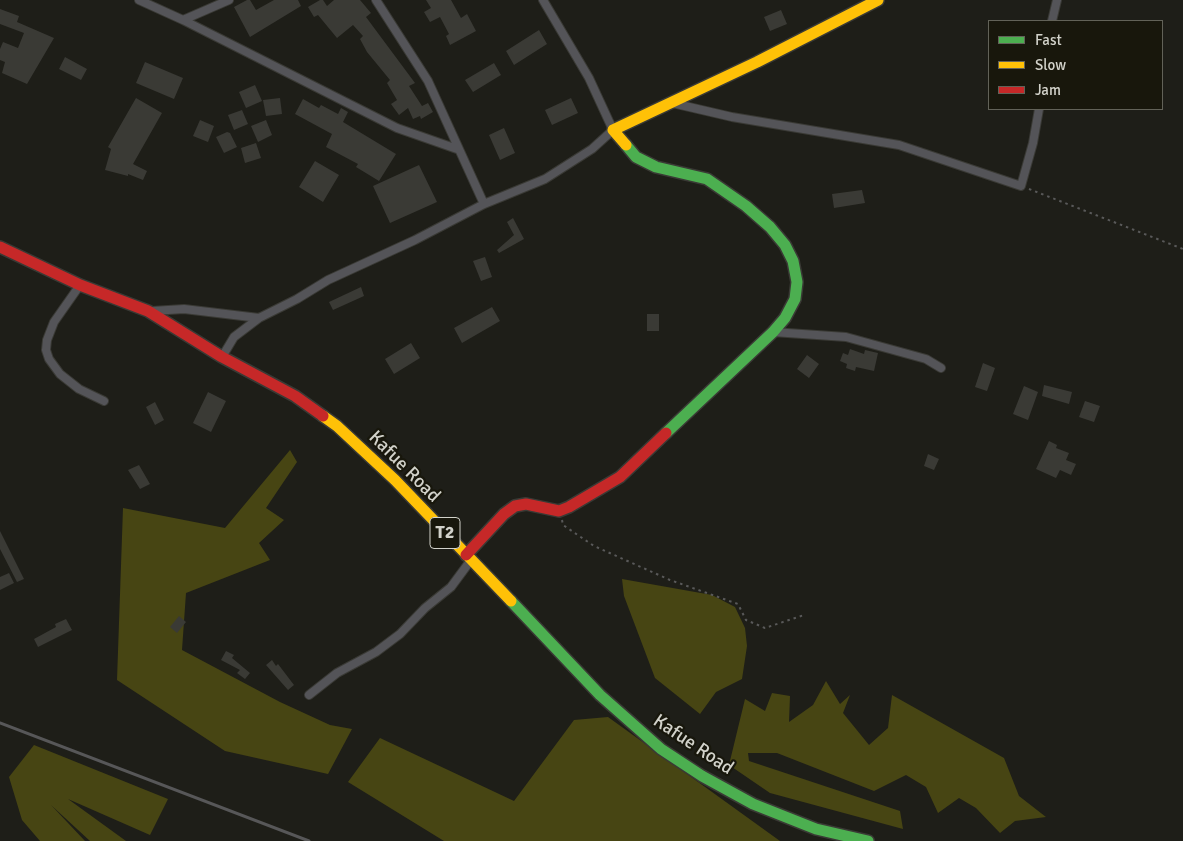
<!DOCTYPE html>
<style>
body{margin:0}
#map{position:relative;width:1183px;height:841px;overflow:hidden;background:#1e1e18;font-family:Signika,sans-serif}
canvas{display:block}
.legend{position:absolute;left:988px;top:20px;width:175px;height:90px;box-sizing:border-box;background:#18170c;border:1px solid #626258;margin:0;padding:6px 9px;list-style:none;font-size:15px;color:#d2d2ca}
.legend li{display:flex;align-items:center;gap:10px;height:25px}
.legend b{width:25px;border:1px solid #626258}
</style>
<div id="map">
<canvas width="1183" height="841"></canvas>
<ul class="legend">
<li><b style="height:6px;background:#4caf50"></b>Fast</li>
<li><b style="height:6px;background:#ffc107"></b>Slow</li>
<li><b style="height:6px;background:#c62828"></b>Jam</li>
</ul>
</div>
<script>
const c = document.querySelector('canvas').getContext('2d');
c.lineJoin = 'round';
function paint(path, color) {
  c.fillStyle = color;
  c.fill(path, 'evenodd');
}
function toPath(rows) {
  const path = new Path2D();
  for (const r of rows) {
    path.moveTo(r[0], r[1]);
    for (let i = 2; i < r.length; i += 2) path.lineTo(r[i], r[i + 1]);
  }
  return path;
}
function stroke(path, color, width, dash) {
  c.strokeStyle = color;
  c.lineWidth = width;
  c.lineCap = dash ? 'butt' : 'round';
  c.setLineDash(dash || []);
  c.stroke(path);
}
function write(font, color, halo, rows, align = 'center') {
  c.font = font + ' Signika,sans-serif';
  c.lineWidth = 4.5;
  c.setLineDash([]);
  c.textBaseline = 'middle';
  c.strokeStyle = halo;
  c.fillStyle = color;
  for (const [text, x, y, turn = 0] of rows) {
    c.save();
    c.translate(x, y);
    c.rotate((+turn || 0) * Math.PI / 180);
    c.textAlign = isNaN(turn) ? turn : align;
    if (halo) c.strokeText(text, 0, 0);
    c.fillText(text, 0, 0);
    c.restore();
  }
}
paint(toPath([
 [290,450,297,462,266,508,284,520,259,543,270,560,186,593,182,650,280,702,330,725,352,729,328,774,225,751,117,680,123,508,225,528],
 [622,579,712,595,735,607,745,628,747,646,742,679,716,692,700,714,655,678,624,596],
 [826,681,840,704,850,695,843,713,869,745,888,728,892,695,1004,758,1019,796,1046,817,1015,821,1000,833,976,808,959,798,938,813,926,787,906,775,874,791,777,753,748,753,749,761,900,811,903,829,770,793,729,765,745,699,765,711,772,693,790,696,789,722,813,705],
 [608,717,780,841,444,841,348,782,380,738,514,801,574,720],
 [34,745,168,799,150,835,68,799,126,841,90,841,51,805,85,841,40,841,22,820,9,777]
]), '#474513');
paint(toPath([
 [247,0,250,0,256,10,274,0,298,0,301,6,250,37,234,7],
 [320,0,323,0,327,6,334,0,360,0,371,13,366,17,415,83,409,86,422,106,428,103,433,112,421,119,420,116,413,119,408,108,399,115,391,104,397,100,387,83,390,80,367,52,360,39,363,36,353,25,337,38,318,15,314,17,308,7],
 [426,0,451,0,461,18,467,14,476,31,450,45,446,36,449,34,440,17,430,22,424,12,431,8],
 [0,9,19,16,17,22,54,38,27,84,2,73,5,62,0,60,0,49,3,42,18,48,24,33,0,24],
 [781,10,787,24,770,31,764,17],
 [539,30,547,44,514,65,506,51],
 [65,57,87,69,81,80,59,69],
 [145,62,183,78,174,99,136,83],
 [494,63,501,75,473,92,465,80],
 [255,85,262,101,246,108,239,92],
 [136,98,162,113,133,164,147,171,143,180,128,174,128,176,105,170,111,149,108,147],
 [280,98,282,114,266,116,263,100],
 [571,98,578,113,552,125,545,110],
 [303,99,319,108,321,105,338,114,341,108,348,112,343,122,396,154,379,181,356,167,358,164,326,147,332,134,295,114],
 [242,110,248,124,234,130,228,115],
 [200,120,214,126,208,142,193,136],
 [266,120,272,135,258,142,251,126],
 [504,128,515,153,500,160,489,135],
 [227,132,230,133,237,147,224,153,216,137],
 [256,143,261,158,245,163,241,148],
 [315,161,339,175,323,202,299,187],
 [419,165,437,202,390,223,373,186],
 [862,190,865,203,834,208,832,194],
 [513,218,524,239,499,253,497,250,514,235,507,222],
 [485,257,492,277,481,281,473,261],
 [361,287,364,296,333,310,329,302],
 [492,307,500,321,462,343,454,328],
 [647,314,659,314,659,331,647,331],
 [411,343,420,358,394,374,385,359],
 [850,349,864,354,865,350,878,353,874,371,856,367,855,371,846,368,847,364,840,361,843,353,848,355],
 [807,355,819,364,809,378,797,369],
 [983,363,995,368,987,391,975,387],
 [1044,385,1072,392,1069,404,1042,396],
 [1024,386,1038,392,1028,420,1013,414],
 [208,392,226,401,211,432,193,423],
 [1085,401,1100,406,1094,422,1079,417],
 [155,402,164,420,155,425,146,407],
 [1049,441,1057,445,1056,448,1069,453,1066,460,1076,464,1071,475,1060,470,1056,478,1036,469],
 [928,454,939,459,934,470,924,466],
 [139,465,150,484,140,489,128,470],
 [0,531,24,579,17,582,0,549],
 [9,573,14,583,0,590,0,577],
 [179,616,186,622,177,633,170,627],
 [66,619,72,630,38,647,34,639,56,627,55,624],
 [226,651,234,655,232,658,250,673,245,679,237,673,240,670,221,660],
 [272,660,276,666,278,664,294,685,288,690,266,665]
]), '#3a3a35');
const street = toPath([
 [139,0,183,20,397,128,457,149],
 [376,0,428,81,484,204],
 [183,20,229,0],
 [1052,21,1057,0],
 [672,103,732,117,899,145,1021,186,1033,143,1039,109],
 [80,285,54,322,47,340,46,350,49,359,60,374,79,389,104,401],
 [152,311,184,309,259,318,297,299,328,280,415,240,484,204,545,179,592,149,613,130,589,78,543,0],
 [773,332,846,337,926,359,941,368],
 [222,357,234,337,259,318],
 [309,695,337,673,376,652,400,634,425,608,451,587,471,560]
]);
const fast = toPath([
 [626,145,636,157,656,167,707,179,746,206,770,227,785,245,793,261,797,282,795,299,785,318,773,332,666,433],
 [511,601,600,695,661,749,702,776,753,804,816,829,868,841]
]);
const slow = toPath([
 [626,145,613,130,757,62,878,0],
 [323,416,337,426,395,480,511,601]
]);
const jam = toPath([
 [0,247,80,285,148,311,222,357,295,396,323,416],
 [466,555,504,514,515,506,526,504,559,511,569,507,620,477,666,433]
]);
stroke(street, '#3a3a35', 10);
stroke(fast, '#3a3a35', 14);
stroke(slow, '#3a3a35', 14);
stroke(jam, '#3a3a35', 14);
stroke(toPath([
 [1029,189,1183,249],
 [562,520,563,525,594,546,670,580,738,604,746,620,765,628,804,615]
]), '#595959', 2, [2.5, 4]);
stroke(street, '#545458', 8);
stroke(fast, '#4caf50', 11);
stroke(slow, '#ffc107', 11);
stroke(jam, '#c62828', 11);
stroke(toPath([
 [0,723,309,841]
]), '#575758', 3);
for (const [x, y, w] of [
 [445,533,30]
]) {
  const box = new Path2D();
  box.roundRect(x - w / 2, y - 15.5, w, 31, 4);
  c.fillStyle = '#18170c';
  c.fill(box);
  stroke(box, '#d2d2ca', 1);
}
write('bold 18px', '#d2d2ca', null, [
 ["T2",445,533]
]);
write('19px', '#d2d2ca', '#18170c', [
 ["Kafue Road",404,467,45],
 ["Kafue Road",693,745,34]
]);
</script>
